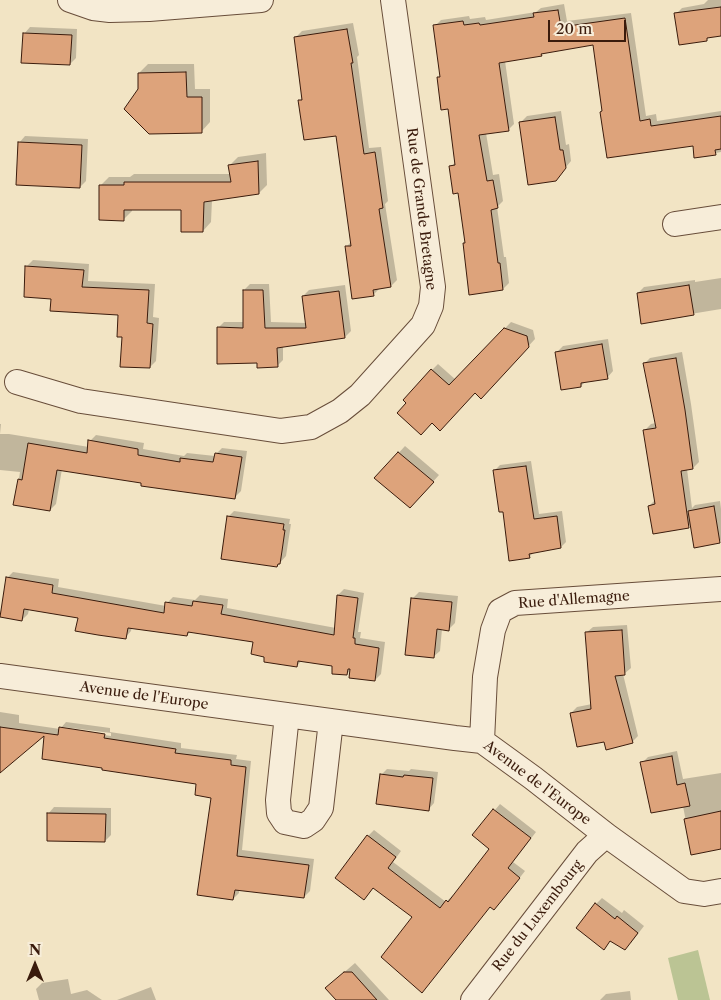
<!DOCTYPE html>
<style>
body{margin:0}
#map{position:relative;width:721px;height:1000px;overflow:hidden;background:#f2e4c4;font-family:"Libre Caslon Text",serif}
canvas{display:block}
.north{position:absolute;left:10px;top:940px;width:50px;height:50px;-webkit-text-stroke:4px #f7edd9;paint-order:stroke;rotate:0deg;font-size:14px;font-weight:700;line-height:20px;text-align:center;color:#3a1b0c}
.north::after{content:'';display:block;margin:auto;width:18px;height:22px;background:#3a1b0c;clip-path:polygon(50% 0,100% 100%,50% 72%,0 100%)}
.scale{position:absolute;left:548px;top:20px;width:78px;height:22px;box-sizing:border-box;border:2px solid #3a1b0c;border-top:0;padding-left:6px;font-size:15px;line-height:18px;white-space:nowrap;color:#3a1b0c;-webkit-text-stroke:4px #f7edd9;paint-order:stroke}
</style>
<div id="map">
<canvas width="721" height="1000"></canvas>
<div class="north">N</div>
<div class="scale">20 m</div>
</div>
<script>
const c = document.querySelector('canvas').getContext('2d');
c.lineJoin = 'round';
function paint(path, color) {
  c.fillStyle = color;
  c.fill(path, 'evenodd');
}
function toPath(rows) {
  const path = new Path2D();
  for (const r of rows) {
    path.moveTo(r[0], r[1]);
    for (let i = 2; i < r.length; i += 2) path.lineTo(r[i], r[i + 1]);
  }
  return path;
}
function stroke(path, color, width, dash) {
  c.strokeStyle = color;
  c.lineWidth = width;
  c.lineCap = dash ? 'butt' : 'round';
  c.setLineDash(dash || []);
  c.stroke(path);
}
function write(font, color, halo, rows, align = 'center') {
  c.font = font + ' "Libre Caslon Text",serif';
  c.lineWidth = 4;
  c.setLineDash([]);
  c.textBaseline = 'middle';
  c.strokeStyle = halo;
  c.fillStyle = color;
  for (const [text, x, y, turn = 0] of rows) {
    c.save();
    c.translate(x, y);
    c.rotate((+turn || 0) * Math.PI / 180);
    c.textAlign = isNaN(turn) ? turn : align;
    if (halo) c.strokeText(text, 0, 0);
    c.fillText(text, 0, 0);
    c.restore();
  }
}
paint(toPath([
 [698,950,710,1000,678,1000,668,958]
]), '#bbc494');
paint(toPath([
 [708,0,721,0,721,35,709,37,706,40,676,14,682,8,704,4],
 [564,4,567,21,631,13,646,116,656,114,657,121,721,111,721,152,695,157,694,144,603,111,594,44,544,52,541,55,505,61,514,124,508,130,486,133,493,175,499,174,503,201,497,207,504,257,506,257,509,283,503,289,464,244,466,241,459,192,451,167,456,161,449,108,438,78,441,75,435,26,441,20,469,16,470,19,485,17,486,20,536,12,541,8],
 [353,23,359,55,357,57,369,148,381,147,388,201,385,204,397,280,391,286,380,288,373,295,346,247,352,241,337,134,299,101,303,98,296,37,302,31],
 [30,27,77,29,76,58,70,64,24,34],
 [148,64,194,64,195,89,210,89,210,122,201,132,139,89,139,73],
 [561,111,566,145,569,144,571,161,556,179,521,122,527,116],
 [25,136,88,139,86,181,80,187,19,143],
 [266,153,267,185,259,193,212,200,211,222,203,231,182,209,132,209,132,211,124,219,100,186,109,177,130,177,134,174,231,174,230,165,238,157],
 [33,260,89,264,88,281,155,284,153,317,159,318,156,361,150,367,123,336,120,313,52,298,27,266],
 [721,278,721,309,642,322,638,293,644,287,695,280,695,282],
 [250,284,269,284,271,322,307,323,303,296,309,290,345,285,351,331,345,337,283,346,283,360,277,366,258,362,218,328,224,322,245,322,244,290],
 [511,322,533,330,535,339,487,391,475,392,447,423,432,370,438,364,456,380],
 [608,339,613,371,607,378,586,381,581,386,557,352,563,346],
 [682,352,691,404,699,462,693,468,687,469,692,508,695,505,720,501,721,509,721,540,719,542,691,524,688,527,649,506,655,500,645,430,651,424,656,423,644,364,650,358],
 [0,424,1,424,0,434,9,434,89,447,90,441,96,435,144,443,143,449,184,456,187,453,215,456,216,454,222,448,247,451,241,491,235,497,62,469,56,504,50,510,15,504,20,472,0,470],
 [405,446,439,475,416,501,376,478],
 [531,461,539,514,562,511,566,542,561,547,535,551,529,557,494,471,500,465],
 [234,511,290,519,289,524,291,524,286,556,277,566,228,517],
 [13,572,59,579,58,587,166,606,167,603,173,597,195,600,200,595,228,599,227,608,336,628,338,595,344,589,364,593,358,632,361,632,360,638,385,642,381,674,375,680,351,669,347,674,333,665,302,660,297,666,255,641,191,631,187,635,132,627,131,631,125,638,79,616,29,609,28,614,22,620,7,578],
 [419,592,458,596,455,623,449,629,442,629,440,651,433,657,412,599],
 [627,625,631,668,624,674,623,674,638,736,632,742,605,740,571,713,577,707,592,704,586,633,593,627],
 [0,712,19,715,19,723,60,729,66,722,110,728,110,732,181,743,181,748,237,755,236,759,251,761,242,850,314,859,310,891,304,897,239,889,239,893,233,899,212,797,198,783,103,767,46,733,0,770],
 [63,727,111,733,111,736,63,729],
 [677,751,683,779,721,773,721,848,692,854,683,806,642,763,648,757],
 [387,769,409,771,411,769,438,772,434,803,428,810,381,775],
 [500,804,536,832,513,862,525,871,500,903,491,906,413,917,374,887,370,892,337,878,368,836,374,830,401,851,393,862,446,902,453,895,454,896,491,849,474,835],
 [54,807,111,808,111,835,105,841,48,814],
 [602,898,622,913,624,910,644,926,631,943,611,940,604,948,596,904],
 [355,963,389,1000,338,1000,333,982],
 [68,979,71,994,87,990,102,1000,39,1000,36,989,42,983],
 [151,987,156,1000,117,1000],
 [630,991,631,1000,600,1000,606,994]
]), '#0003');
const building = toPath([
 [721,7,721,36,707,38,707,41,679,45,674,13,721,7],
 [558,10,561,27,625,18,640,121,650,119,651,126,721,116,721,149,715,150,716,155,694,158,693,146,607,158,600,112,602,111,593,45,541,54,542,56,499,63,509,131,479,135,487,181,493,180,498,208,491,210,498,263,500,263,503,290,469,295,463,243,465,243,458,193,453,194,449,166,455,165,448,109,441,110,437,77,440,77,433,25,463,21,464,25,479,23,480,25,534,17,533,13,558,10],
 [347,29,353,63,351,63,364,154,375,152,383,208,379,209,391,287,373,290,374,296,352,299,345,246,351,246,336,136,304,140,298,100,302,100,294,37,347,29],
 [23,33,72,35,70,65,21,63,23,33],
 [186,72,187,97,202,97,202,133,149,134,124,109,138,89,138,73,186,72],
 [555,117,560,150,563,150,566,168,556,181,528,185,519,122,555,117],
 [18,142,82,145,80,188,16,185,18,142],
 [258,161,259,194,204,202,203,232,181,232,181,210,124,210,124,221,99,220,99,185,124,185,124,182,231,182,228,165,258,161],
 [25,266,84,270,82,287,149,290,147,323,153,324,150,368,120,367,122,337,117,337,118,315,50,311,51,299,24,297,25,266],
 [689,285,694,315,641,324,637,293,689,285],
 [243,290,263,290,265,328,306,328,302,296,339,291,345,338,277,348,278,367,257,368,257,363,217,364,217,327,243,328,243,290],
 [504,328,527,336,529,347,481,399,475,393,440,431,432,423,421,435,397,413,406,403,403,400,431,369,449,385,504,328],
 [602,344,608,379,581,383,581,387,561,390,555,352,602,344],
 [676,358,685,410,693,469,681,471,689,528,653,534,648,506,655,504,643,430,656,428,643,363,676,358],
 [88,440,138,449,138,455,180,462,180,458,213,462,215,453,242,457,235,499,141,486,141,483,57,470,50,511,13,505,18,479,22,480,28,443,87,453,88,440],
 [398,452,434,482,410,508,374,478,398,452],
 [526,466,534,519,557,516,561,548,529,554,530,558,509,561,503,512,499,512,493,470,526,466],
 [714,506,720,543,694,548,688,511,714,506],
 [227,516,284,524,283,530,285,530,282,551,280,564,278,564,277,567,221,559,227,516],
 [6,577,53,585,52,593,164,613,165,602,192,606,193,601,223,605,221,614,334,635,337,595,358,598,353,638,355,638,355,644,379,648,375,681,349,678,350,669,348,669,347,675,332,674,332,666,298,661,297,667,264,662,264,657,251,654,253,642,188,632,187,636,128,628,126,639,98,635,75,631,78,618,24,609,22,621,0,617,6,577],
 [411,598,452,602,449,631,437,629,434,658,405,655,411,598],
 [622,630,625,675,615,676,633,743,606,750,604,742,577,747,570,713,591,709,585,632,622,630],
 [0,727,58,735,59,727,105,734,104,738,176,749,175,753,231,760,231,765,246,767,237,856,309,865,304,898,235,890,233,900,197,895,211,798,195,795,196,784,102,770,102,768,42,759,44,736,0,773,0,727],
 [672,756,677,785,685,783,690,806,651,813,640,762,672,756],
 [380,774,403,777,404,775,433,778,429,811,376,804,380,774],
 [493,809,531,838,508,868,520,878,494,910,490,907,422,993,381,957,412,917,373,888,364,900,335,878,367,835,396,857,388,868,440,908,446,900,448,902,489,849,472,835,493,809],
 [721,811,721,849,691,855,684,819,721,811],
 [47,813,106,814,105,842,47,841,47,813],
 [595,903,615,919,617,916,638,933,625,950,610,941,604,950,576,928,595,903],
 [344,972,352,972,377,1000,336,1000,325,988,344,972]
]);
paint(building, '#dda37b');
stroke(building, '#3a1b0c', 1);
const minor = toPath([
 [70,0,93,8,110,10,149,9,261,0],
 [675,224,721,217],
 [17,382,81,401,281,431,311,427,340,411,360,395,423,325,431,306,433,287,393,0],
 [0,676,455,738,482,741,533,778,606,835,684,891,704,894,721,891],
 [287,715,278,800,279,813,285,822,304,826,313,820,321,808,331,721],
 [482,741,485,677,493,630,500,611,515,603,721,589],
 [473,1000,587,852,606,835]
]);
stroke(minor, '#684d3a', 26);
stroke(minor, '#f7edd9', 24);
write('14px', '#3a1b0c', '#f7edd9', [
 ["Rue de Grande Bretagne",421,209,83],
 ["Rue d'Allemagne",574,600,-4],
 ["Avenue de l'Europe",144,696,8],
 ["Avenue de l'Europe",537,783,37],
 ["Rue du Luxembourg",538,916,-52]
]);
</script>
